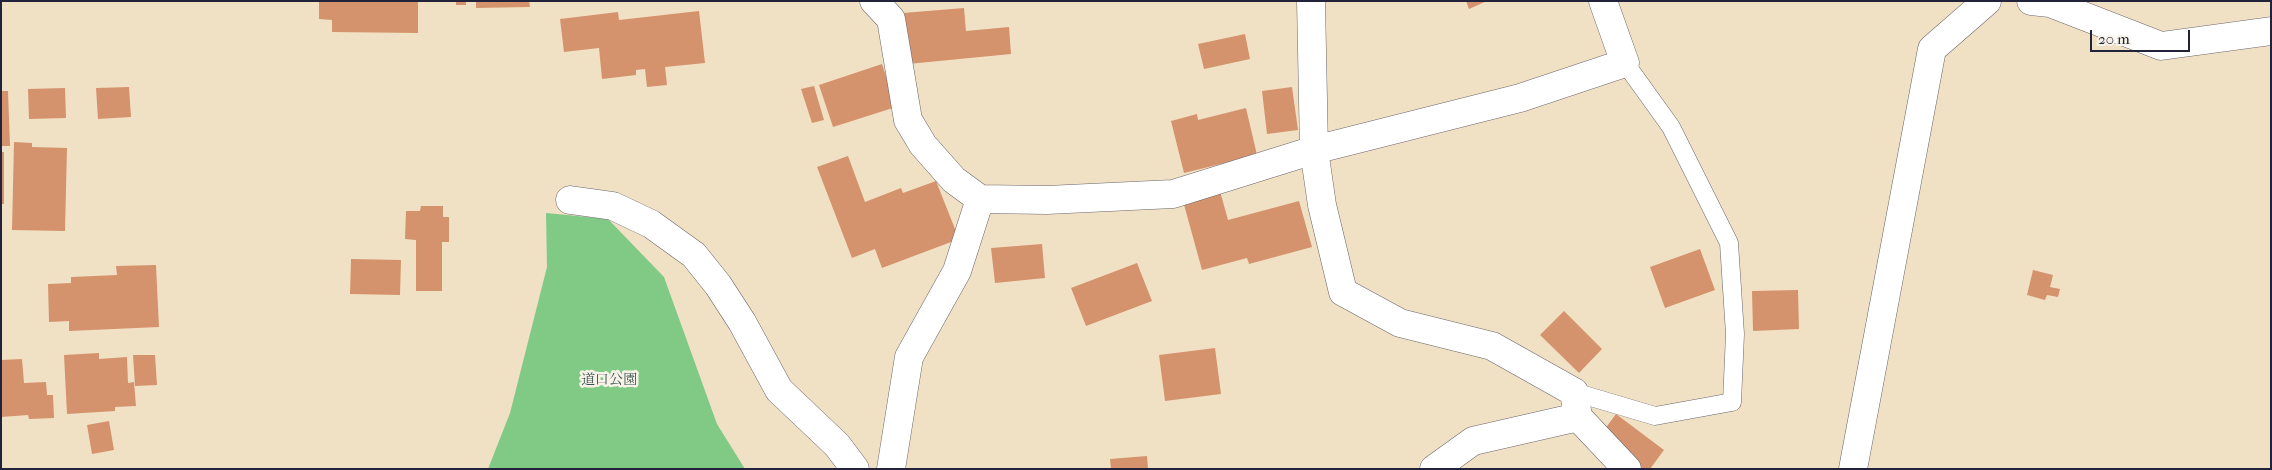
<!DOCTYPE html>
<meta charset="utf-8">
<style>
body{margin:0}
#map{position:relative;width:2272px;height:470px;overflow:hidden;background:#f1e1c4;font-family:"IM FELL French Canon",serif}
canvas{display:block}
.frame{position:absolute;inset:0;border:2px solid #22223b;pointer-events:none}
.scale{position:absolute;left:2090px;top:30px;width:100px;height:22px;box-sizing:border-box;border:2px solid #22223b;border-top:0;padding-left:6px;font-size:15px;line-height:18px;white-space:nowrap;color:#22223b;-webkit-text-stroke:4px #f7f3e8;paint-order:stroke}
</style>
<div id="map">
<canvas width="2272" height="470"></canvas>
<div class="frame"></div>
<div class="scale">20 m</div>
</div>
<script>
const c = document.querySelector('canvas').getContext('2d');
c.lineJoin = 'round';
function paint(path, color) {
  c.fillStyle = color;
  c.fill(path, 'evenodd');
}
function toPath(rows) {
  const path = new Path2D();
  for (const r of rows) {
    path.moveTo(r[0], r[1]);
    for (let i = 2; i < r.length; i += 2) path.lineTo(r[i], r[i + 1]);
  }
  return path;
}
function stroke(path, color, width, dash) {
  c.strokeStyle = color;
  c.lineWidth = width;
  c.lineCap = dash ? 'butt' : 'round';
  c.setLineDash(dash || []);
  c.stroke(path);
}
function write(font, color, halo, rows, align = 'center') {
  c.font = font + ' "IM FELL French Canon","Noto Serif JP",serif';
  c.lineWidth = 5;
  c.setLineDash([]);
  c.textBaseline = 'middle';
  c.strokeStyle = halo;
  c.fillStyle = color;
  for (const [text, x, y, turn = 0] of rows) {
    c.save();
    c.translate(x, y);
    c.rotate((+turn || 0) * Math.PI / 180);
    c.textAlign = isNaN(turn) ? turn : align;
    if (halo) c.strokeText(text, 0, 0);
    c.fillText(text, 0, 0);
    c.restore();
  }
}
paint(toPath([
 [546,213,608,219,664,277,717,424,745,469,488,469,510,413,547,267]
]), '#81ca86');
paint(toPath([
 [319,1,418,1,418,33,332,32,332,20,319,19],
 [456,1,466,1,466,5,456,5],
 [476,1,529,1,530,7,476,8],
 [1466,1,1487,1,1469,9],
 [964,8,966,31,1009,27,1011,54,908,64,903,13],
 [699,11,705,63,665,67,667,85,647,87,645,69,636,70,636,75,602,79,599,48,564,52,560,19,618,12,619,20],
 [1245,34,1250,59,1204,69,1198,44],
 [882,64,896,107,833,127,819,85],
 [814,86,824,120,812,123,801,89],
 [129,87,131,117,98,119,96,88],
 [1292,87,1298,130,1267,134,1262,91],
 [65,88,66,118,29,119,28,89],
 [1,91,8,91,10,146,1,146],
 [1246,108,1257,155,1184,173,1171,121,1197,114,1198,120],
 [14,142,32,143,32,147,67,148,65,231,12,230],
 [1,152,4,152,4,204,1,204],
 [848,156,865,202,901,188,903,193,936,181,959,239,882,268,875,249,852,258,817,167],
 [1220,191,1228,220,1299,201,1312,247,1249,264,1247,258,1202,270,1183,201],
 [421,206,443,206,443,217,449,217,449,242,442,242,442,291,416,291,416,240,405,239,406,211,420,211],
 [1042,244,1045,278,995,283,991,248],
 [1700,249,1715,290,1665,308,1650,267],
 [351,259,401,260,400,295,350,294],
 [1137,263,1152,301,1086,326,1071,288],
 [156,265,159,327,69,331,69,321,49,322,48,284,71,283,71,277,117,275,116,266],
 [2033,270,2053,275,2050,287,2060,289,2058,297,2047,295,2045,300,2027,295],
 [1798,290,1799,329,1753,331,1752,291],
 [1564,311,1602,349,1579,373,1540,335],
 [1215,348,1221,394,1165,401,1159,355],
 [99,353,99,359,127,357,128,383,134,382,136,406,115,407,115,411,67,414,64,355],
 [133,355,155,355,157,385,135,386],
 [22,359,24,383,46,382,47,395,53,395,54,418,29,419,28,415,1,417,1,360],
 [1616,414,1664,450,1650,469,1643,469,1599,437],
 [109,421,114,450,92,454,87,425],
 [1147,456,1148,469,1111,469,1110,459]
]), '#d5936d');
const service = toPath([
 [1574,392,1655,416,1732,402,1735,334,1729,243,1671,127,1625,63]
]);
const minor = toPath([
 [874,1,891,19,908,120,923,145,954,180,980,199,1047,200,1173,194,1314,150,1520,98,1625,63,1603,1],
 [1311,1,1314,150,1322,205,1343,292,1400,323,1492,346,1574,392,1578,417,1627,469],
 [2031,1,2050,3,2161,46,2271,31],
 [570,200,613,206,651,224,694,255,718,285,742,322,779,390,837,445,855,469],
 [891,469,909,357,957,271,980,199],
 [1434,469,1473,441,1578,417],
 [1853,469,1932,49,1987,1]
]);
stroke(service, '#6a656b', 19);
stroke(minor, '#6a656b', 29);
stroke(service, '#fff', 18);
stroke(minor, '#fff', 28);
write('14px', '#3e5452', '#f7f3e8', [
 ["道口公園",609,381]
]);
</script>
